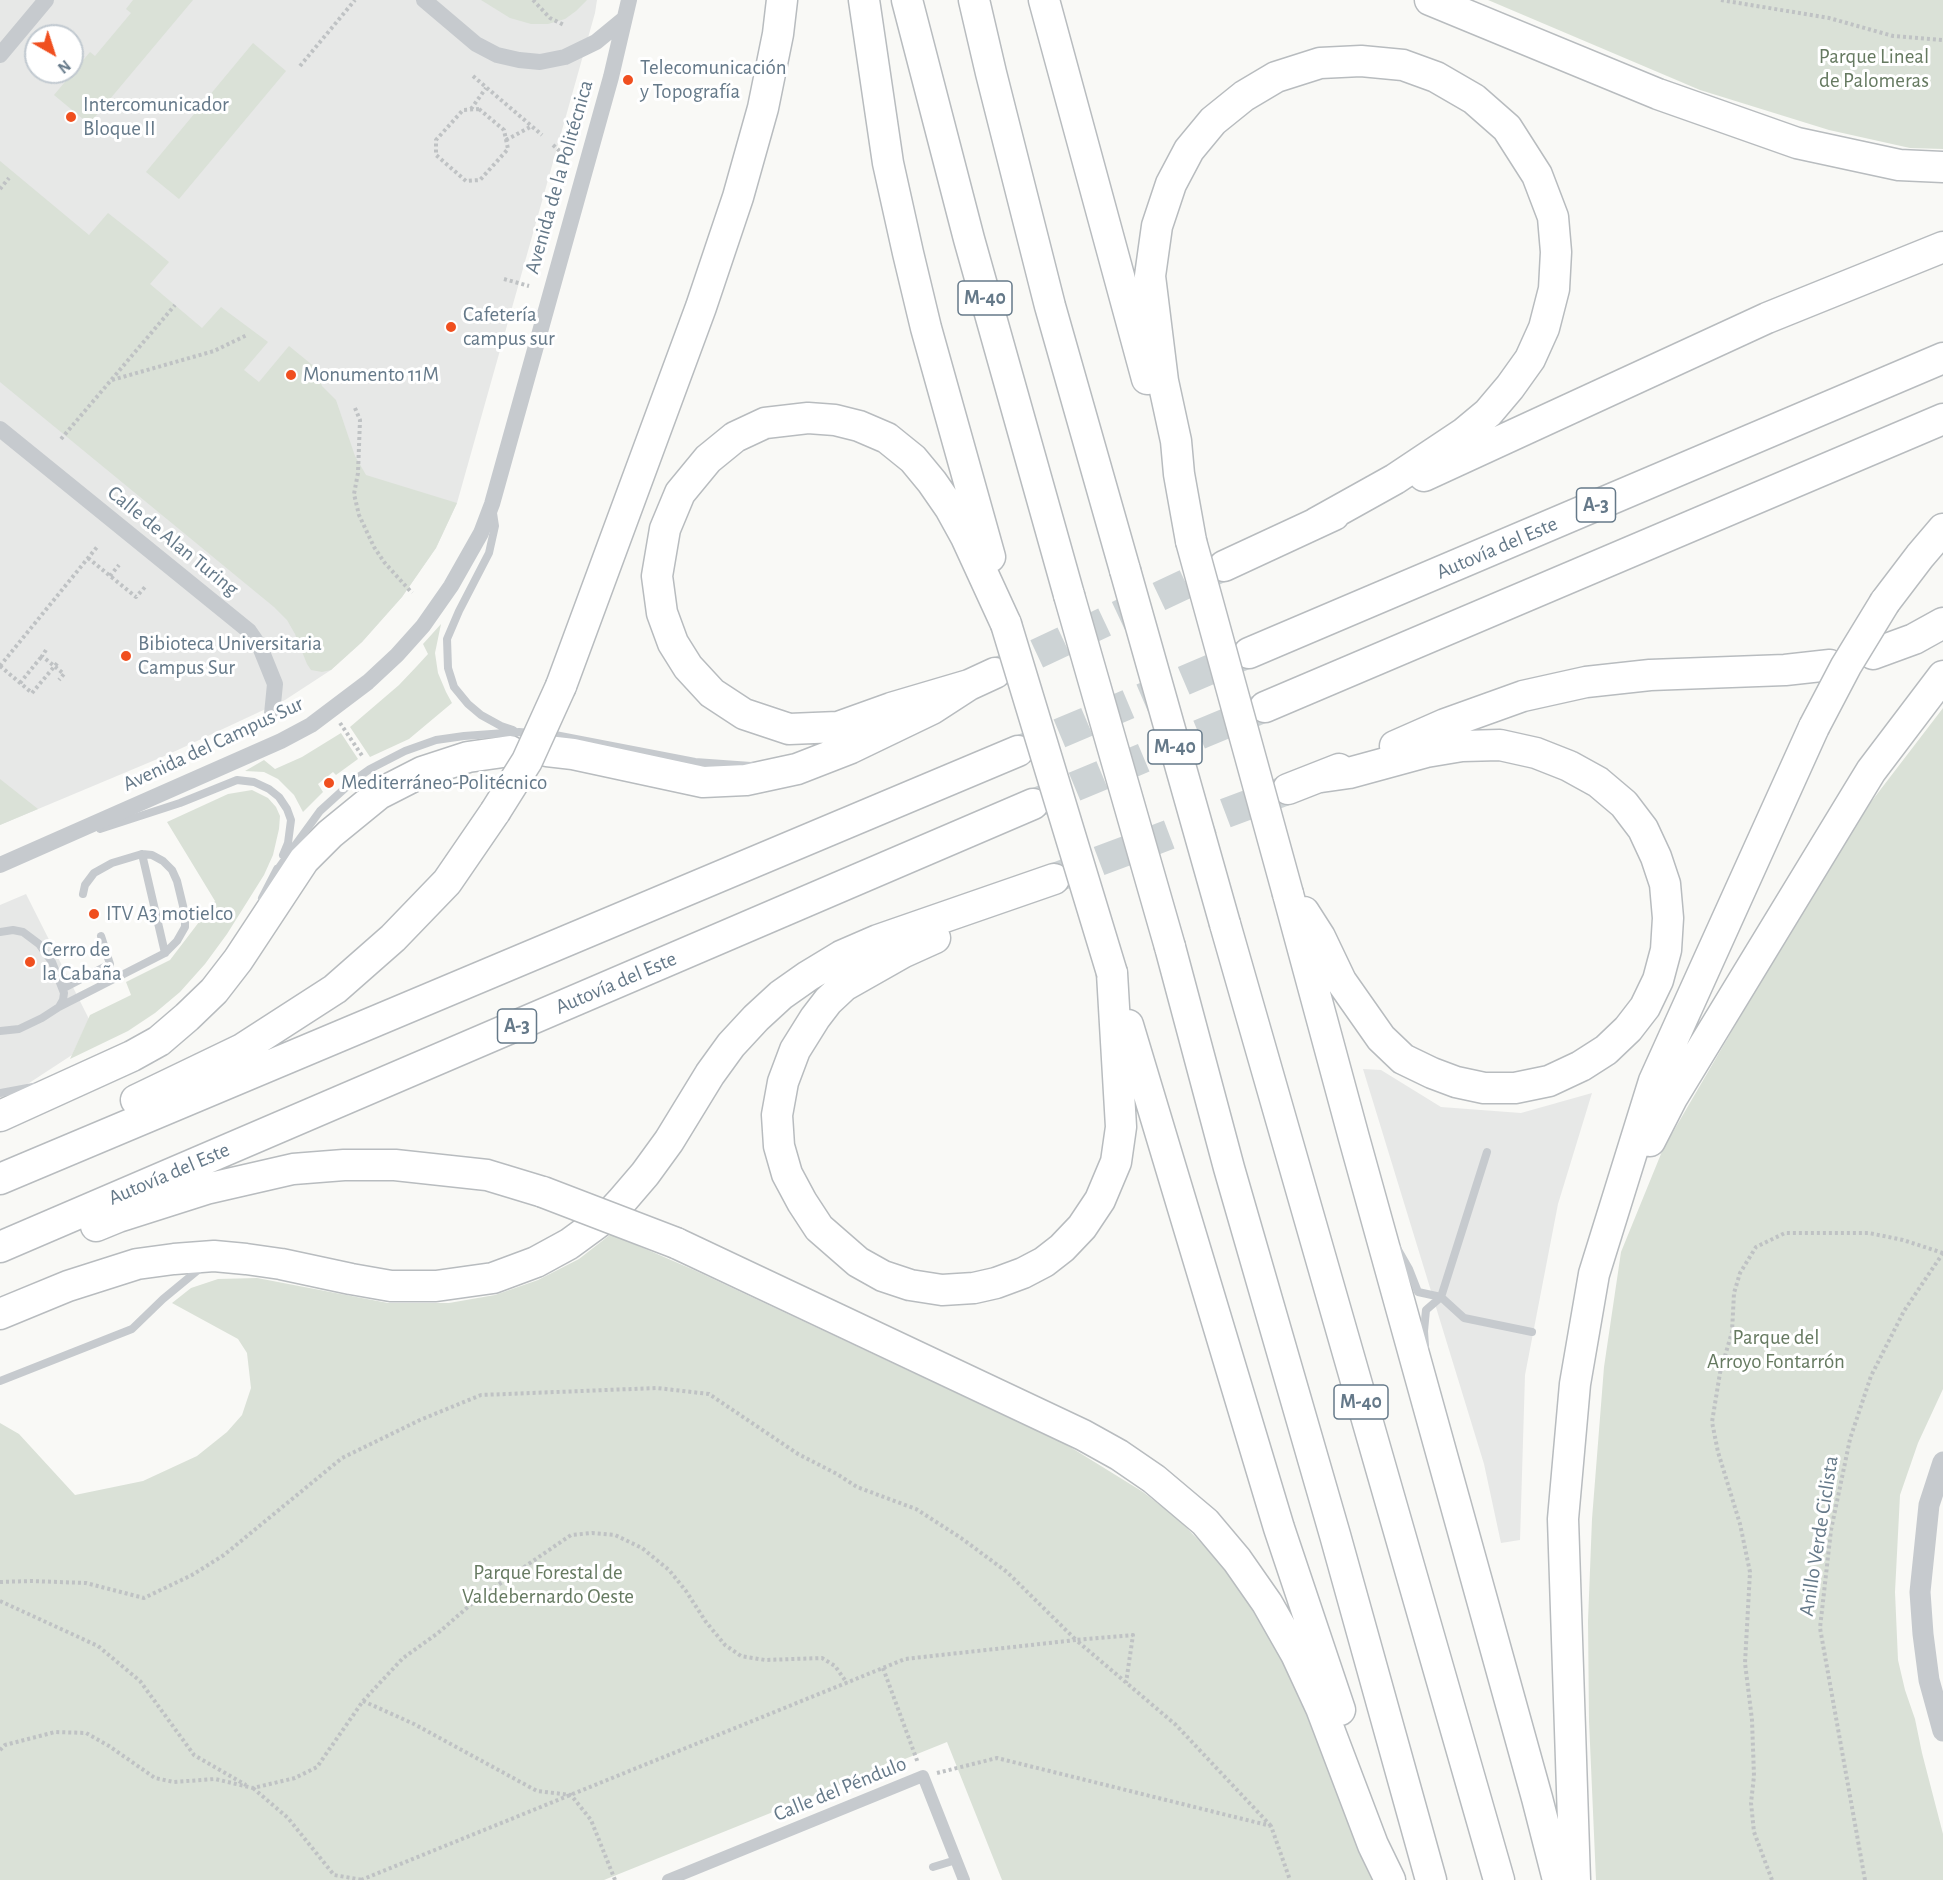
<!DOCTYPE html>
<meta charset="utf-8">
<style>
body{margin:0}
#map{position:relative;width:1943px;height:1880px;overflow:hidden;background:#f9f9f6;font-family:"Alegreya Sans",sans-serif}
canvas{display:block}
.north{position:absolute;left:24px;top:24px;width:60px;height:60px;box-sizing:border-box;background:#fff;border:2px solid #c1c9d0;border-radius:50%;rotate:141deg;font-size:16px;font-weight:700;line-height:24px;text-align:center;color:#657989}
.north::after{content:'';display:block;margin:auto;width:21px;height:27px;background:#f04f1f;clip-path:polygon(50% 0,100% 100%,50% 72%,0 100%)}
</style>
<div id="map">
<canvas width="1943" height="1880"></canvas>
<div class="north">N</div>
</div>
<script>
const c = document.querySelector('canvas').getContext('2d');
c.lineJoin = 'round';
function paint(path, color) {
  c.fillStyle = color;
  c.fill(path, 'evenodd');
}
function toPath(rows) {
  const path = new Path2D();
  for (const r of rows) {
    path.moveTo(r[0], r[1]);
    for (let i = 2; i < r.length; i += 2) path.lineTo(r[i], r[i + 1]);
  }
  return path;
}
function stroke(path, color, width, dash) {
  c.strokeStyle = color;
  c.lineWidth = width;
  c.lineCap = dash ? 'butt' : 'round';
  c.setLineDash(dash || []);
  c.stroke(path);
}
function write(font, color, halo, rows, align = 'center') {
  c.font = font + ' "Alegreya Sans",sans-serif';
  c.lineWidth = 6;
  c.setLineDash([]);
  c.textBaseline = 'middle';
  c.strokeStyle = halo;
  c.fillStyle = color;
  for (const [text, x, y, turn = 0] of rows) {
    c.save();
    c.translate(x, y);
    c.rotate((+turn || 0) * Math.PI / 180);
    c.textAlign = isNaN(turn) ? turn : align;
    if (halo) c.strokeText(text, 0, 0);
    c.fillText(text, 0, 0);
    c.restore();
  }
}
paint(toPath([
 [0,0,597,0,595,13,457,503,436,548,402,597,362,642,331,670,285,700,167,755,0,825],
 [36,36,72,36,72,72,36,72],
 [26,894,89,1019,72,1055,0,1102,0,905],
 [1363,1069,1381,1070,1441,1107,1521,1113,1592,1093,1558,1204,1525,1375,1520,1540,1501,1543,1484,1464]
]), '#e7e8e7');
paint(toPath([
 [133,0,193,0,89,124,54,95,90,52,95,56,131,13,126,9],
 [481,0,587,0,576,11,565,19,548,24,531,24,510,18],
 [1488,0,1943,0,1943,149,1910,148,1829,130,1700,90],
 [253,43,286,71,179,199,146,172],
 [0,161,89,235,108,213,146,243,169,262,150,284,202,328,221,307,268,342,244,370,259,382,289,346,316,368,322,386,336,400,355,456,366,475,457,503,436,548,402,597,362,642,331,670,322,672,311,670,307,664,295,634,287,620,274,607,0,382],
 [441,624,435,653,438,673,446,692,452,703,409,739,370,757,350,727,399,685,417,666,428,654,423,644],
 [1943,708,1943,1389,1918,1443,1900,1495,1895,1592,1898,1660,1905,1690,1915,1719,1922,1753,1943,1834,1943,1880,1596,1880,1589,1721,1588,1621,1592,1519,1604,1367,1621,1252,1663,1149,1848,832],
 [341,733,358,759,336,775,333,772,318,784,323,792,303,812,294,795,278,779,264,772,245,771,264,760,275,769,302,757],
 [0,779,38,809,0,825],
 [252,790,268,798,276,807,280,816,279,829,273,855,264,875,227,934,205,964,180,992,155,1013,128,1031,70,1059,90,1015,131,995,126,982,170,960,215,901,167,822,228,794],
 [611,1234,694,1270,1067,1445,1143,1492,1177,1518,1217,1559,1255,1609,1285,1660,1310,1717,1373,1880,1002,1880,947,1742,604,1880,0,1880,0,1423,19,1434,75,1495,143,1481,197,1456,227,1432,242,1415,251,1388,247,1353,238,1339,172,1303,191,1288,218,1279,257,1278,388,1303,449,1303,495,1295,538,1280,579,1259]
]), '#dae1d7');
stroke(toPath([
 [996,673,1224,566],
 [1018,751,1249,653],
 [1033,804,1263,708],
 [1057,877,1287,790]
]), '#cdd3d5', 30, [30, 15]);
const motorway = toPath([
 [864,0,888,163,908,253,926,328,990,557],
 [907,0,969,239,1069,595],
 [974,0,991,73,1050,306,1125,570],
 [1044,0,1147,379],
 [1430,0,1658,94,1797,143,1899,165,1943,167],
 [1424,476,1767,318,1943,247],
 [1191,541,1179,474,1176,441,1163,381,1150,276,1157,226,1171,184,1189,150,1213,121,1244,96,1276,77,1320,63,1361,61,1403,65,1436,77,1474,99,1507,128,1537,175,1553,217,1556,252,1554,289,1544,328,1530,359,1510,387,1488,413,1464,433,1395,479,1316,523],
 [1224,566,1334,515],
 [1885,602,1920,556,1943,529],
 [1249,653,1943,358],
 [1873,654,1914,639,1943,623],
 [969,685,891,708,838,727,789,729,744,714,712,693,688,667,673,643,662,613,657,576,665,529,680,493,708,459,735,437,765,423,808,418,835,420,859,426,887,438,913,459,932,482,950,508,966,537,1006,624],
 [561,686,701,307,738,197,763,108,778,34,782,0],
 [1265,707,1943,419],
 [1395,746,1445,724,1523,696,1586,682,1650,675,1785,670,1830,665],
 [547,751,573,754,703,782,746,780,797,769,851,748,932,709,969,685,995,673],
 [1288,789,1339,769],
 [1288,894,1354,1138,1537,1798,1558,1880],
 [1304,912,1320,937,1341,981,1381,1038,1403,1059,1432,1073,1456,1082,1484,1088,1515,1088,1549,1081,1581,1066,1606,1050,1628,1029,1645,1007,1658,980,1666,950,1668,918,1665,884,1656,857,1643,829,1624,804,1598,782,1569,766,1536,753,1500,745,1462,746,1426,752,1349,773,1321,777],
 [1225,924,1499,1880],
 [935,938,904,952,844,986,828,1001,815,1018,795,1050,783,1082,777,1115,779,1146,787,1174,802,1202,819,1228,858,1262,883,1276,910,1285,942,1290,974,1288,996,1283,1023,1273,1044,1262,1062,1248,1082,1227,1100,1200,1116,1162,1121,1127,1112,973],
 [1170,947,1229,1168,1335,1535,1431,1880],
 [1128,1025,1279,1528,1340,1710],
 [136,1100,242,1049,335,989,393,938,447,882,495,812],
 [0,1116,132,1056,159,1041,187,1017,214,991,238,960,304,860,330,834,379,794,422,772,468,757,510,751],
 [1650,1141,1672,1098,1860,789,1871,771,1943,676],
 [0,1179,1018,751],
 [96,1226,118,1217,206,1189,293,1169,344,1165,395,1165,487,1175,543,1192],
 [676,1243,1083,1435,1119,1455,1154,1479,1205,1522,1237,1560,1267,1603,1296,1654,1321,1708,1373,1845,1390,1880],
 [0,1247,1033,804],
 [0,1314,68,1286,137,1264,174,1259,214,1256,246,1259,281,1264,351,1279,391,1286,436,1286,493,1278,536,1262,569,1244,610,1214,621,1202,645,1174,669,1141,710,1074,731,1045,756,1018,781,995,808,976,841,956,878,940,1054,879],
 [1575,1880,1563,1519,1575,1384,1594,1274,1654,1081,1814,727]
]);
stroke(motorway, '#b8bcbf', 33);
stroke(toPath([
 [533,0,550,18,564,25],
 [1721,0,1829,18,1893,36,1943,40],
 [300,66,355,0],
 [473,76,542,135],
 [471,109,486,88],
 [479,109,504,130,508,149,480,180,466,181,436,155,436,140,463,110,479,109],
 [506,140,532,126],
 [553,145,564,155],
 [0,189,9,178],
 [504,279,529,286],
 [112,380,214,351,247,335],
 [355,408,360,420,358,473,354,494,359,515,374,547,384,562,412,593],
 [61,439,175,305],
 [88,558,136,597,146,586],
 [110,576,119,565],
 [46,650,42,656,64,674,59,680],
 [0,666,97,547],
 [0,666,32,693],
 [20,683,42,656],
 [340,723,363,757],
 [0,1582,31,1581,86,1583,144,1598,192,1575,224,1555,342,1458,420,1420,481,1395,657,1388,709,1394,798,1454,837,1474,857,1487,916,1509,961,1538,1007,1572,1076,1640,1133,1635,1126,1683],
 [0,1601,98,1646,140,1681,194,1755,246,1785],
 [883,1668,918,1763],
 [363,1701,414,1724,537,1791,571,1795,591,1820,615,1880],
 [0,1750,5,1745,55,1732,86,1733,109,1746,155,1778,174,1782,215,1779,253,1788,295,1778,317,1767,363,1701,403,1658,438,1633,476,1600,571,1535,592,1533,615,1535,642,1548,669,1570,686,1591,706,1622,725,1645,741,1656,765,1660,822,1658,835,1666,847,1683],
 [937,1773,997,1758,1271,1826,1290,1880],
 [253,1788,288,1818,334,1875,363,1880],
 [361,1880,905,1659,1076,1640,1176,1725,1271,1826],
 [1772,1880,1754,1832,1751,1803,1754,1776,1752,1720,1745,1663,1750,1572,1740,1524,1718,1452,1712,1422,1720,1373,1732,1332,1734,1293,1740,1273,1756,1247,1785,1233,1869,1233,1903,1240,1943,1253],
 [1865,1880,1820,1628,1831,1530,1850,1439,1871,1376,1904,1311,1943,1253]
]), '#bfc2c4', 4, [3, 3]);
stroke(toPath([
 [493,513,495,526,489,553,459,611,447,639,448,668,454,687,468,704,481,715,501,726,513,730],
 [100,829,180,803,237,780,254,782,269,789,279,797,287,809,291,820,288,843,283,855],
 [142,854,165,953],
 [275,873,320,811,353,781,370,769,405,751,436,740,464,736,519,732,555,735,695,762,751,766],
 [262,898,277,869],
 [0,932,13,930,23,932,39,944,52,962,64,993,63,1000,59,1007,42,1018,19,1029,0,1031],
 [64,988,110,964,101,936],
 [59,1007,165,953,177,941,185,927,185,914,177,881,172,870,163,861,152,855,142,854,112,863,94,873,85,885,83,894],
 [0,1093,33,1087],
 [1487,1152,1441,1297,1464,1318,1532,1332],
 [1397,1248,1409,1269,1418,1292,1441,1297,1426,1310,1424,1331,1425,1346],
 [0,1381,132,1329,163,1299,203,1266],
 [933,1867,956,1860]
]), '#c6cace', 8);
stroke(toPath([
 [668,1880,923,1776,964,1880]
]), '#c6cace', 12);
stroke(toPath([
 [424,0,476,44,497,55,519,60,540,62,565,57,596,42,624,19],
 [0,55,46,0],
 [0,429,249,631,260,647,275,684,272,714],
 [0,865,281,741,311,725,368,682,397,655,423,626,451,586,481,533,492,504,611,77,629,0]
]), '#c6cace', 16);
stroke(toPath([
 [1943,1462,1929,1505,1920,1592,1923,1634,1929,1680,1943,1731]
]), '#c6cace', 21);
stroke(motorway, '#fff', 30);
const motorwayBridge = toPath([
 [1191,541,1288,894],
 [1125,570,1225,924],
 [1069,595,1170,947],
 [1006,624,1112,973],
 [1814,727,1846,666,1885,602],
 [495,812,527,761,561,686],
 [543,1192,676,1243]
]);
stroke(motorwayBridge, '#b8bcbf', 33, []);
stroke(toPath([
 [32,693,59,661]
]), '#bfc2c4', 4, [3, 3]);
stroke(motorwayBridge, '#fff', 30);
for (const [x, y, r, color] of [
 [628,80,6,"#f04f1f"],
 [71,117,6,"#f04f1f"],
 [451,327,6,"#f04f1f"],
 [291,375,6,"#f04f1f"],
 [126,656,6,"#f04f1f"],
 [329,783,6,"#f04f1f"],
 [94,914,6,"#f04f1f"],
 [30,962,6,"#f04f1f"]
]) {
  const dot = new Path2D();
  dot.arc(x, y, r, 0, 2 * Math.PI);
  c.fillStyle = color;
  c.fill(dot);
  stroke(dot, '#fff', 2);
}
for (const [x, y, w] of [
 [985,298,54],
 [1596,505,39],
 [1175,747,54],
 [517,1026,39],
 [1361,1402,54]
]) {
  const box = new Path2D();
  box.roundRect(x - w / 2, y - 17, w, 34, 4.5);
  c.fillStyle = '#fff';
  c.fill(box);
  stroke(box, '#657989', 1.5);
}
write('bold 20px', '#657989', null, [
 ["M-40",985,298],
 ["A-3",1596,505],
 ["M-40",1175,747],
 ["A-3",517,1026],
 ["M-40",1361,1402]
]);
write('21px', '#667a61', '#fff', [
 ["Parque Lineal",1874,57],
 ["de Palomeras",1874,81],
 ["Parque del",1776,1338],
 ["Arroyo Fontarrón",1776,1362],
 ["Parque Forestal de",548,1573],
 ["Valdebernardo Oeste",548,1597]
]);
write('21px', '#657989', '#fff', [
 ["Telecomunicación",640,68],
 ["y Topografía",640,92],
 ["Intercomunicador",83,105],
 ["Bloque II",83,129],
 ["Cafetería",463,315],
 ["campus sur",463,339],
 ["Monumento 11M",303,375],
 ["Bibioteca Universitaria",138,644],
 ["Campus Sur",138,668],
 ["Mediterráneo-Politécnico",341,783],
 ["ITV A3 motielco",106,914],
 ["Cerro de",42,950],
 ["la Cabaña",42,974]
], 'left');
write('21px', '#657989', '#fff', [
 ["Avenida de la Politécnica",559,177,-74],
 ["Calle de Alan Turing",173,541,39],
 ["Autovía del Este",1497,548,-23],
 ["Avenida del Campus Sur",213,744,-25],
 ["Autovía del Este",616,983,-23],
 ["Autovía del Este",169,1174,-23],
 ["Anillo Verde Ciclista",1819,1536,-81],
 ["Calle del Péndulo",840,1789,-22]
]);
</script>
